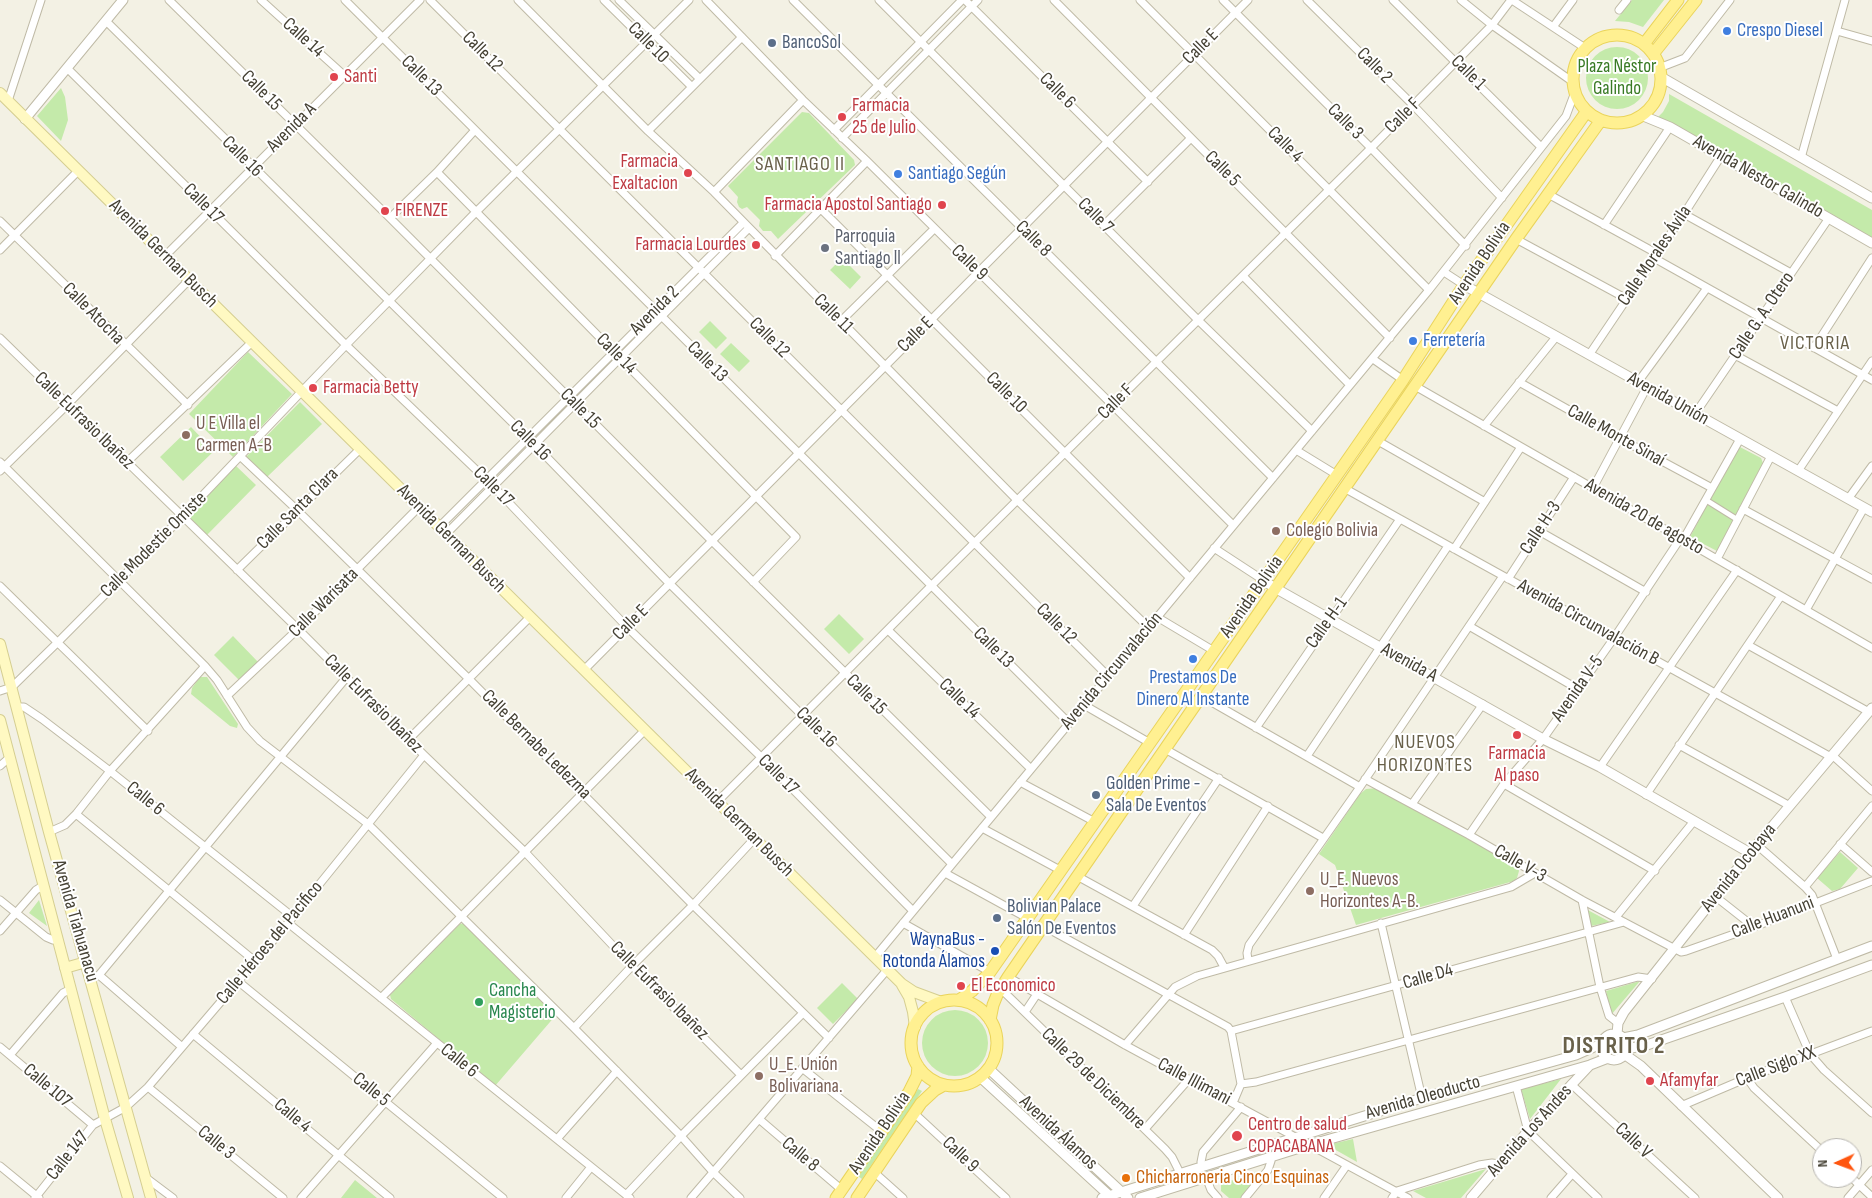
<!DOCTYPE html>
<meta charset="utf-8">
<style>
body{margin:0}
#map{position:relative;width:1872px;height:1198px;overflow:hidden;background:#f3f1e4;font-family:"Sofia Sans Condensed",sans-serif}
canvas{display:block}
.north{position:absolute;left:1812px;top:1138px;width:50px;height:50px;box-sizing:border-box;background:#fff;border:1px solid #b5b3ae;border-radius:50%;rotate:268deg;font-size:14px;font-weight:700;line-height:20px;text-align:center;color:#454134}
.north::after{content:'';display:block;margin:auto;width:18px;height:22px;background:#ff560f;clip-path:polygon(50% 0,100% 100%,50% 72%,0 100%)}
</style>
<div id="map">
<canvas width="1872" height="1198"></canvas>
<div class="north">N</div>
</div>
<script>
const c = document.querySelector('canvas').getContext('2d');
c.lineJoin = 'round';
function paint(path, color) {
  c.fillStyle = color;
  c.fill(path, 'evenodd');
}
function toPath(rows) {
  const path = new Path2D();
  for (const r of rows) {
    if (r.length === 3) {
      path.moveTo(r[0] + r[2], r[1]);
      path.arc(r[0], r[1], r[2], 0, 2 * Math.PI);
      continue;
    }
    path.moveTo(r[0], r[1]);
    for (let i = 2; i < r.length; i += 2) path.lineTo(r[i], r[i + 1]);
  }
  return path;
}
function stroke(path, color, width, dash) {
  c.strokeStyle = color;
  c.lineWidth = width;
  c.lineCap = dash ? 'butt' : 'round';
  c.setLineDash(dash || []);
  c.stroke(path);
}
function write(font, color, halo, rows, align = 'center') {
  c.font = font + ' "Sofia Sans Condensed",sans-serif';
  c.lineWidth = 4;
  c.setLineDash([]);
  c.textBaseline = 'middle';
  c.strokeStyle = halo;
  c.fillStyle = color;
  for (const [text, x, y, turn = 0] of rows) {
    c.save();
    c.translate(x, y);
    c.rotate((+turn || 0) * Math.PI / 180);
    c.textAlign = isNaN(turn) ? turn : align;
    if (halo) c.strokeText(text, 0, 0);
    c.fillText(text, 0, 0);
    c.restore();
  }
}
paint(toPath([
 [1632,0,1664,0,1643,27,1629,22,1615,21],
 [1617,78,31],
 [61,88,65,97,68,120,61,141,37,116],
 [1669,94,1872,210,1872,240,1657,118,1663,112,1669,101],
 [802,112,809,113,854,160,855,165,778,239,771,231,763,231,759,226,760,220,747,207,742,209,739,207,737,202,738,197,728,186],
 [842,258,861,277,850,289,830,270],
 [710,321,727,338,716,349,699,332],
 [731,343,750,361,739,372,720,354],
 [248,352,292,394,233,457,189,414],
 [300,402,322,424,267,477,246,457],
 [191,427,214,451,183,481,160,457],
 [1738,446,1761,458,1763,463,1717,551,1690,537],
 [235,465,256,485,207,535,187,515],
 [839,614,864,639,849,654,824,629],
 [233,636,258,662,239,680,214,655],
 [200,677,207,677,238,724,237,728,230,726,191,694,192,688],
 [1378,788,1517,865,1519,871,1517,878,1514,881,1356,925,1335,865,1319,854,1360,794,1366,789],
 [1840,852,1858,868,1840,889,1832,891,1817,878],
 [39,900,47,926,29,913],
 [1586,909,1610,922,1591,926],
 [465,923,556,1015,495,1086,391,999,390,995,460,924],
 [1640,981,1611,1015,1606,991],
 [842,983,858,999,833,1024,817,1008],
 [955,1043,33],
 [1561,1079,1530,1119,1521,1089],
 [918,1089,922,1091,862,1179,858,1176],
 [1353,1139,1357,1162,1327,1145],
 [1486,1169,1461,1198,1426,1198,1413,1191],
 [1258,1171,1260,1175,1242,1198,1229,1198,1221,1191,1221,1184],
 [355,1180,377,1198,341,1198]
]), '#c4eaaa');
const pedestrian = toPath([
 [1706,500,1738,520]
]);
const minor = toPath([
 [169,0,390,218,712,541,991,817],
 [261,0,345,76],
 [345,0,1069,723],
 [430,0,1108,676],
 [518,0,648,131,714,192,1017,500,1149,628],
 [604,0,692,87],
 [619,0,700,79],
 [706,0,803,100,867,161,1233,525],
 [793,0,1273,478],
 [879,0,1198,320,1312,431],
 [965,0,1148,182],
 [1054,0,1390,338],
 [1140,0,1429,290],
 [1223,0,1371,148,1466,246],
 [1307,0,1413,105,1502,198],
 [1393,0,1541,147],
 [1461,0,1492,25,1573,82],
 [1512,0,1585,48],
 [1619,10,1627,0],
 [106,21,535,445,670,584,952,864],
 [1553,27,1573,0],
 [1837,31,1872,41],
 [67,68,346,345,493,486,627,627,761,757,913,911],
 [1659,68,1685,58,1730,0],
 [8,101,41,0],
 [834,130,962,0],
 [648,131,742,37],
 [842,138,978,0],
 [1801,158,1845,0],
 [437,172,796,537,753,582],
 [714,192,803,100],
 [1548,194,1656,253],
 [821,209,1190,578],
 [1684,214,1791,273],
 [390,218,437,172,475,130],
 [0,221,188,405],
 [1104,225,1191,138],
 [1604,225,1670,127],
 [1516,239,1627,299],
 [0,250,78,171],
 [165,256,420,0],
 [775,256,867,161],
 [1654,258,1872,380],
 [1444,272,1464,285],
 [1243,276,1350,385],
 [840,322,934,229],
 [0,338,298,629,424,755,524,851,632,966,741,1075],
 [1814,348,1872,258],
 [1589,355,1684,214,1721,156],
 [1735,355,1838,411],
 [1373,359,1403,380],
 [1519,382,1619,438,1712,488],
 [1638,382,1707,288],
 [1415,386,1872,648],
 [1695,414,1829,218],
 [1484,426,1556,337],
 [1378,441,1485,502],
 [1296,450,1337,475],
 [240,456,297,510,469,679,693,905,829,1038],
 [0,462,205,666,217,680,247,727,260,741,368,824,574,1028,681,1136,713,1172,740,1198],
 [126,463,252,342],
 [0,471,67,405,189,280],
 [1798,471,1872,361],
 [1344,488,1831,757],
 [1593,488,1647,387],
 [1848,499,1872,466],
 [1743,509,1872,579],
 [439,527,743,223],
 [1539,531,1646,592],
 [446,534,748,229],
 [1683,540,1740,439],
 [1214,548,1263,580],
 [1454,549,1521,447],
 [1717,559,1771,456],
 [237,570,360,449],
 [1508,579,1574,477],
 [0,586,148,731],
 [1806,610,1864,508],
 [1157,617,1214,651],
 [1469,626,1578,689],
 [888,630,1031,769],
 [1748,645,1869,712],
 [584,670,1248,0],
 [0,691,12,687,58,642,182,517,346,345,476,212,689,0],
 [227,696,298,629,419,507],
 [1201,696,1360,787],
 [1084,705,1150,743],
 [17,707,24,707,42,719,110,771,293,917],
 [1256,728,1400,519],
 [409,739,530,617],
 [1679,745,1790,806],
 [1165,749,1323,838],
 [1832,755,1872,791],
 [1307,756,1448,546],
 [0,766,10,757],
 [1600,767,1737,570],
 [1365,779,1469,835,1582,900,1681,952,1686,951,1754,927,1872,881],
 [1020,782,1095,822],
 [1504,784,1655,871],
 [1646,795,1781,596],
 [717,802,931,586,1371,148,1492,25,1511,0],
 [1412,804,1483,704],
 [76,814,256,962],
 [982,828,1060,870],
 [49,832,65,825,76,814,110,771,205,666],
 [1469,835,1504,784,1543,739,1614,638,1680,539],
 [1840,844,1872,872],
 [1757,845,1805,887,1812,895,1837,959],
 [945,873,1027,918],
 [1077,876,1212,950,1218,956,1224,967],
 [1805,887,1872,806],
 [1716,897,1754,927],
 [0,900,46,937,53,940,58,940],
 [1582,900,1600,987,1609,1016,1618,1023],
 [1133,906,1219,778],
 [1616,917,1694,821],
 [288,923,630,1198],
 [903,923,990,972],
 [1381,923,1422,1098],
 [1043,926,1228,1027,1231,1031,1241,1084,1233,1103],
 [0,931,36,890,44,885],
 [1184,935,1268,806],
 [875,957,1429,290,1566,116,1575,92],
 [1248,960,1247,953,1249,945,1360,787,1503,576],
 [99,975,346,678],
 [97,976,99,975,182,1047],
 [1008,977,1125,1045,1408,1198],
 [239,982,503,1198],
 [1001,989,1165,1149,1172,1157,1180,1173],
 [1785,997,1810,1054,1824,1070,1872,1113],
 [381,998,645,730],
 [1025,1012,1037,994],
 [574,1028,632,966,693,905,754,839],
 [1231,1031,1624,922],
 [193,1034,390,1198],
 [1125,1045,1175,987,1197,976,1511,887,1535,873],
 [0,1047,93,1125],
 [10,1055,63,993,71,989],
 [802,1068,881,1131],
 [1747,1078,1754,1088,1822,1151],
 [1241,1084,1256,1082,1638,977,1652,979],
 [1571,1084,1695,1198],
 [1516,1086,1528,1131,1598,1198],
 [148,1087,283,1198],
 [1681,1106,1747,1078,1872,1031],
 [914,1113,1006,1198],
 [759,1119,842,1190],
 [1145,1129,1189,1079],
 [557,1139,617,1071],
 [0,1166,39,1198],
 [1202,1166,1201,1162,1203,1152,1241,1107],
 [874,1172,903,1198],
 [145,1177,173,1198],
 [1206,1177,1211,1190,1218,1198],
 [1852,1178,1872,1197],
 [626,1195,681,1136,803,1013],
 [35,1198,93,1125,126,1107,148,1087,288,923,424,755],
 [301,1198,437,1043],
 [566,1198,591,1167],
 [691,1198,887,970],
 [1245,1198,1268,1170,1271,1161,1271,1157],
 [1324,1198,1347,1165],
 [1392,1198,1397,1191,1479,1165,1492,1163,1499,1164],
 [1551,1198,1572,1174],
 [1848,1198,1872,1170]
]);
const tertiary = toPath([
 [1661,77,1872,198],
 [1641,115,1670,127,1872,243],
 [25,119,123,0],
 [1464,285,1872,512],
 [1263,580,1275,588,1543,739,1600,767,1750,853],
 [1617,1034,1618,1023,1624,1012,1750,853,1872,708],
 [1614,1047,13],
 [1623,1038,1638,1035,1872,946],
 [1626,1049,1647,1045,1785,997,1872,965],
 [1624,1054,1641,1066,1778,1198],
 [989,1069,1128,1198],
 [980,1077,1112,1198],
 [1102,1198,1422,1098,1576,1055,1601,1044],
 [1140,1198,1309,1145,1590,1065,1608,1058],
 [1471,1198,1528,1131,1589,1066]
]);
const secondary = toPath([
 [0,93,902,984,914,992,941,1002],
 [0,644,49,832,151,1198],
 [0,720,105,1119,128,1198],
 [65,968,86,962],
 [902,985,909,997,913,1012,915,1027]
]);
const primary = toPath([
 [1617,79,44],
 [1644,44,1678,0],
 [1653,54,1696,0],
 [959,1000,972,991,990,972,1337,475,1403,380,1464,285,1587,111],
 [954,1043,43],
 [990,1020,993,1005,997,995,1008,977,1516,239,1601,120],
 [836,1198,909,1092,917,1076,918,1066],
 [857,1198,921,1103,935,1090,944,1085]
]);
stroke(pedestrian, '#bfbaa6', 7);
stroke(minor, '#bfbaa6', 9);
stroke(tertiary, '#bfbaa6', 11);
stroke(secondary, '#d5ce91', 12);
stroke(primary, '#ead45b', 13);
stroke(pedestrian, '#fff', 5);
stroke(minor, '#fff', 7);
stroke(tertiary, '#fff', 9);
stroke(secondary, '#fff9c2', 10);
stroke(primary, '#fff091', 11);
for (const [x, y, r, color] of [
 [1727,31,5,"#3f7fe0"],
 [772,43,5,"#5c6f8a"],
 [334,77,5,"#e0444e"],
 [842,117,5,"#e0444e"],
 [688,173,5,"#e0444e"],
 [898,174,5,"#3f7fe0"],
 [942,205,5,"#e0444e"],
 [385,211,5,"#e0444e"],
 [756,245,5,"#e0444e"],
 [825,248,5,"#6b7280"],
 [1413,341,5,"#3f7fe0"],
 [313,388,5,"#e0444e"],
 [186,435,5,"#8d6e63"],
 [1276,531,5,"#8d6e63"],
 [1193,659,5,"#3f7fe0"],
 [1517,735,5,"#e0444e"],
 [1096,795,5,"#5c6f8a"],
 [1310,891,5,"#8d6e63"],
 [997,918,5,"#5c6f8a"],
 [995,951,5,"#1a4fb4"],
 [961,986,5,"#e0444e"],
 [479,1002,5,"#2e9e5b"],
 [759,1076,5,"#8d6e63"],
 [1650,1081,5,"#e0444e"],
 [1237,1136,6,"#e0444e"],
 [1126,1178,5,"#e8710a"]
]) {
  const dot = new Path2D();
  dot.arc(x, y, r, 0, 2 * Math.PI);
  c.fillStyle = color;
  c.fill(dot);
  stroke(dot, '#fff', 2);
}
write('19px', '#366cbe', '#fff', [
 ["Crespo Diesel",1737,31],
 ["Santiago Según",908,174],
 ["Ferretería",1423,341],
 ["Prestamos De",1193,678,"center"],
 ["Dinero Al Instante",1193,700,"center"]
], 'left');
write('19px', '#454134', '#fff', [
 ["Calle 14",303,38,42],
 ["Calle 10",648,43,45],
 ["Calle E",1201,47,-45],
 ["Calle 12",482,52,45],
 ["Calle 2",1374,66,45],
 ["Calle 1",1468,73,45],
 ["Calle 13",421,76,45],
 ["Calle 15",261,91,45],
 ["Calle 6",1057,91,45],
 ["Calle F",1403,116,-45],
 ["Calle 3",1345,122,45],
 ["Avenida A",292,128,-45],
 ["Calle 4",1285,145,45],
 ["Calle 16",242,157,45],
 ["Calle 5",1222,169,45],
 ["Avenida Nestor Galindo",1758,177,30],
 ["Calle 17",203,204,45],
 ["Calle 7",1095,216,45],
 ["Calle 8",1033,239,45],
 ["Avenida German Busch",163,254,45],
 ["Calle Morales Ávila",1655,256,-56],
 ["Calle 9",969,263,44],
 ["Avenida Bolivia",1480,263,-56],
 ["Avenida 2",655,311,-45],
 ["Calle Atocha",93,314,45],
 ["Calle 11",833,314,45],
 ["Calle G. A. Otero",1762,316,-56],
 ["Calle E",916,335,-45],
 ["Calle 12",769,338,45],
 ["Calle 14",616,354,45],
 ["Calle 13",707,362,45],
 ["Calle 10",1006,393,45],
 ["Avenida Unión",1668,399,29],
 ["Calle F",1116,402,-45],
 ["Calle 15",580,409,45],
 ["Calle Eufrasio Ibañez",84,421,44],
 ["Calle Monte Sinaí",1616,436,29],
 ["Calle 16",530,441,45],
 ["Calle 17",493,487,45],
 ["Calle Santa Clara",298,509,-45],
 ["Avenida 20 de agosto",1644,517,30],
 ["Calle H-3",1541,528,-57],
 ["Avenida German Busch",451,539,45],
 ["Calle Modestie Omiste",154,545,-45],
 ["Avenida Bolivia",1252,597,-55],
 ["Calle Warisata",324,603,-45],
 ["Calle E",631,623,-45],
 ["Calle H-1",1327,623,-55],
 ["Avenida Circunvalación B",1588,623,29],
 ["Calle 12",1056,624,45],
 ["Calle 13",993,648,45],
 ["Avenida A",1409,663,29],
 ["Avenida Circunvalación",1112,671,-50],
 ["Avenida V-5",1578,689,-55],
 ["Calle 15",866,695,45],
 ["Calle 14",959,699,44],
 ["Calle Eufrasio Ibañez",373,704,45],
 ["Calle 16",816,728,45],
 ["Calle Bernabe Ledezma",536,745,45],
 ["Calle 17",778,775,45],
 ["Calle 6",145,799,39],
 ["Avenida German Busch",739,823,45],
 ["Calle V-3",1520,864,30],
 ["Avenida Ocobaya",1739,868,-51],
 ["Calle Huanuni",1773,918,-21],
 ["Avenida Tiahuanacu",75,921,74],
 ["Calle Héroes del Pacifico",270,943,-50],
 ["Calle D4",1428,977,-16],
 ["Calle Eufrasio Ibañez",659,991,45],
 ["Calle 6",459,1061,39],
 ["Calle Siglo XX",1776,1067,-21],
 ["Calle 29 de Diciembre",1093,1079,44],
 ["Calle Illimani",1194,1082,28],
 ["Calle 107",47,1086,40],
 ["Calle 5",371,1090,39],
 ["Avenida Oleoducto",1423,1098,-16],
 ["Calle 4",292,1116,40],
 ["Avenida Los Andes",1530,1131,-48],
 ["Avenida Bolivia",880,1133,-56],
 ["Avenida Álamos",1058,1133,43],
 ["Calle V",1633,1141,43],
 ["Calle 3",216,1143,39],
 ["Calle 8",800,1155,40],
 ["Calle 9",960,1155,44],
 ["Calle 147",68,1156,-52]
]);
write('19px', '#4e5e75', '#fff', [
 ["BancoSol",782,43],
 ["Golden Prime -",1106,784],
 ["Sala De Eventos",1106,806],
 ["Bolivian Palace",1007,907],
 ["Salón De Eventos",1007,929]
], 'left');
write('19px', '#387a24', '#fff', [
 ["Plaza Néstor",1617,67],
 ["Galindo",1617,89]
]);
write('19px', '#be3a42', '#fff', [
 ["Santi",344,77],
 ["Farmacia",852,106],
 ["25 de Julio",852,128],
 ["Farmacia",678,162,"right"],
 ["Exaltacion",678,184,"right"],
 ["Farmacia Apostol Santiago",932,205,"right"],
 ["FIRENZE",395,211],
 ["Farmacia Lourdes",746,245,"right"],
 ["Farmacia Betty",323,388],
 ["Farmacia",1517,754,"center"],
 ["Al paso",1517,776,"center"],
 ["El Economico",971,986],
 ["Afamyfar",1660,1081],
 ["Centro de salud",1248,1125],
 ["COPACABANA",1248,1147]
], 'left');
write('19px', '#5b616d', '#fff', [
 ["Parroquia",835,237],
 ["Santiago ll",835,259]
], 'left');
write('19px', '#785e54', '#fff', [
 ["U E Villa el",196,424],
 ["Carmen A-B",196,446],
 ["Colegio Bolivia",1286,531],
 ["U_E. Nuevos",1320,880],
 ["Horizontes A-B.",1320,902],
 ["U_E. Unión",769,1065],
 ["Bolivariana.",769,1087]
], 'left');
write('19px', '#164399', '#fff', [
 ["WaynaBus -",985,940],
 ["Rotonda Álamos",985,962]
], 'right');
write('19px', '#27864d', '#fff', [
 ["Cancha",489,991],
 ["Magisterio",489,1013]
], 'left');
write('19px', '#c56008', '#fff', [
 ["Chicharroneria Cinco Esquinas",1136,1178]
], 'left');
c.letterSpacing = '1px';
write('20px', '#69614a', '#fff', [
 ["SANTIAGO II",800,165],
 ["VICTORIA",1815,344],
 ["NUEVOS",1425,743],
 ["HORIZONTES",1425,766]
]);
c.letterSpacing = '0px';
c.letterSpacing = '1px';
write('bold 24px', '#69614a', '#fff', [
 ["DISTRITO 2",1614,1047]
]);
c.letterSpacing = '0px';
</script>
